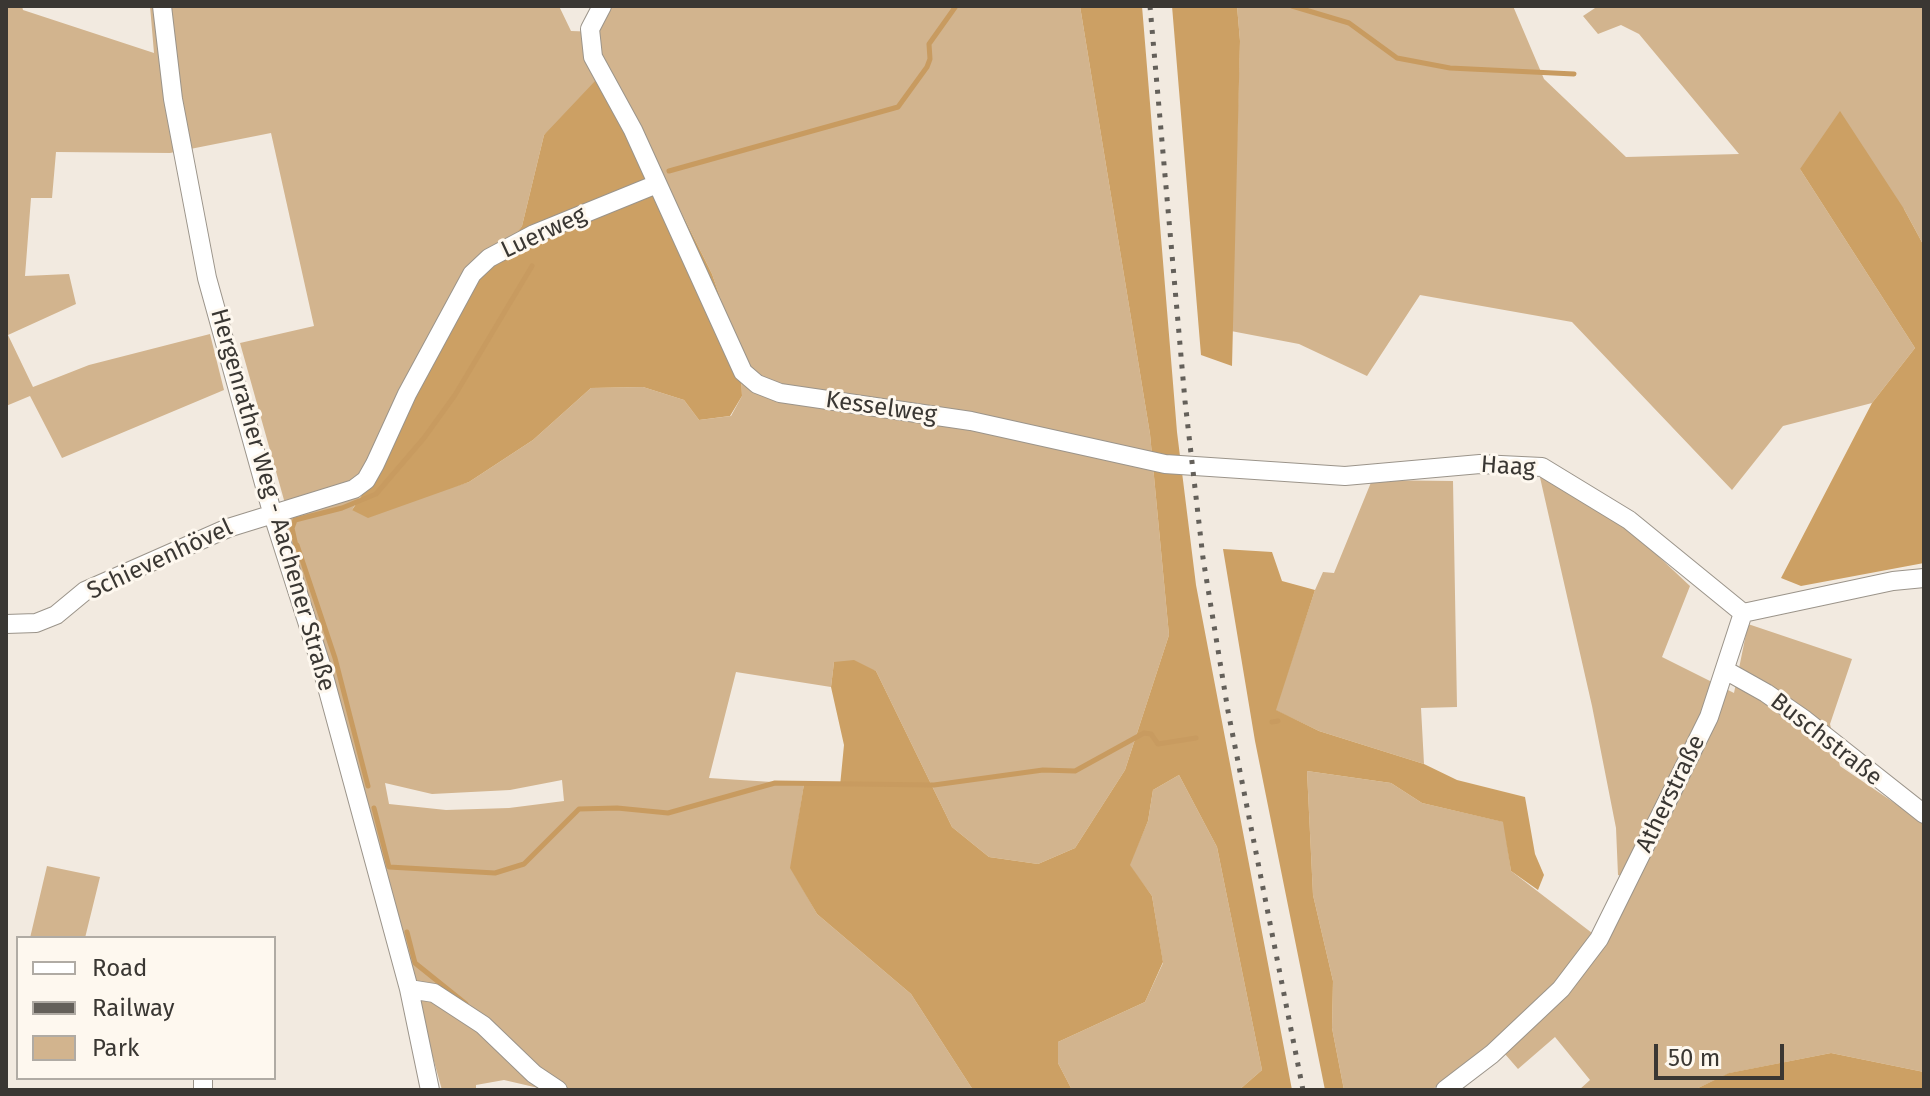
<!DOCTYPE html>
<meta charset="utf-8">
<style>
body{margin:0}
#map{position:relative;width:1930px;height:1096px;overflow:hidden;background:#f2eae0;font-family:"Fira Sans",sans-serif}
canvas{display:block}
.frame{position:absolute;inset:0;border:8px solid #3a3733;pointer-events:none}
.legend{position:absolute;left:16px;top:936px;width:260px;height:144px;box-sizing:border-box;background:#fef8ef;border:2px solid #b0aba4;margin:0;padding:10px 14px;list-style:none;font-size:24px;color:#3a3733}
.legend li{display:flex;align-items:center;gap:16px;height:40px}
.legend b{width:40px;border:2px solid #b0aba4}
.scale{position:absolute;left:1654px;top:1044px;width:130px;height:36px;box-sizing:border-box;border:4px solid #3a3733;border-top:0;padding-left:10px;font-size:24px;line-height:28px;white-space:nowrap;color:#3a3733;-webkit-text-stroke:6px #fef8ef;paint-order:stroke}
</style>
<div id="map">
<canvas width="1930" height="1096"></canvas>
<div class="frame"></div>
<ul class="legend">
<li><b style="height:10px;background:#fff"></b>Road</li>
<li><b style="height:10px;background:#64605a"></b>Railway</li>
<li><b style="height:22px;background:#d2b48e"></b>Park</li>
</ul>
<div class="scale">50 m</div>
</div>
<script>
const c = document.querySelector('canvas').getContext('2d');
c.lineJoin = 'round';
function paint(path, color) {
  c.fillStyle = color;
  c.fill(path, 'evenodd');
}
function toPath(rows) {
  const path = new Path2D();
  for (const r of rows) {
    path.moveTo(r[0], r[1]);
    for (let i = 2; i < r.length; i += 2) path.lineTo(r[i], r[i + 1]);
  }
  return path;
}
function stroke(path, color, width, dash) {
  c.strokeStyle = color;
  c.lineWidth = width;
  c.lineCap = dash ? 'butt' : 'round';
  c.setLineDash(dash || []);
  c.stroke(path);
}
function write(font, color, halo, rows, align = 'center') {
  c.font = font + ' "Fira Sans",sans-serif';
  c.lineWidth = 6;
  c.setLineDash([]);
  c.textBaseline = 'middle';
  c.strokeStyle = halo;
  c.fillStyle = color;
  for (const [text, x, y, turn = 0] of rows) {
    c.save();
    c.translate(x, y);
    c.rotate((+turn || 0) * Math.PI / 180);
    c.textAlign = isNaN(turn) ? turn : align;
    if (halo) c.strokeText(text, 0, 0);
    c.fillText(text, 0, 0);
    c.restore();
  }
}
paint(toPath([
 [6,6,22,6,23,10,154,53,150,6,559,6,571,31,599,32,610,6,1080,6,1150,434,1169,635,1125,770,1075,848,1038,864,989,857,952,827,876,671,834,662,831,687,736,672,709,778,804,784,791,868,817,914,911,994,973,1090,547,1090,504,1080,476,1085,476,1090,442,1090,284,524,295,515,284,500,240,343,314,326,271,133,170,153,56,152,52,198,31,198,25,276,69,274,76,304,8,335,33,387,89,365,210,334,224,390,62,458,30,396,6,406],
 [616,81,712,274,740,355,742,396,731,416,699,420,684,400,643,387,591,388,533,440,469,482,419,497,352,510,522,226,544,135],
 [562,780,564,801,509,808,446,810,389,804,385,783,432,794,510,790],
 [1237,6,1513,6,1544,79,1626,157,1739,154,1639,34,1621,25,1598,34,1583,16,1598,6,1924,6,1924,246,1904,209,1800,169,1915,348,1872,403,1783,426,1732,490,1572,322,1420,295,1367,376,1299,344,1231,331,1240,41],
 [1539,473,1624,524,1690,586,1662,657,1734,693,1748,624,1852,659,1830,724,1840,766,1924,823,1924,1072,1831,1053,1730,1073,1694,1090,1579,1090,1590,1080,1555,1037,1518,1069,1505,1054,1585,972,1605,941,1633,879,1618,875,1616,828,1592,706],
 [1372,480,1453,481,1457,707,1421,708,1424,764,1319,731,1275,710,1315,590,1323,572,1334,573],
 [1307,771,1391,783,1422,803,1504,822,1511,871,1592,933,1563,974,1525,1015,1432,1090,1344,1090,1332,1028,1333,981,1313,895],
 [1179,775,1217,847,1262,1070,1239,1090,1072,1090,1058,1063,1058,1042,1145,1002,1163,963,1152,896,1129,865,1148,821,1153,790],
 [47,866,100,877,85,938,30,938]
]), '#d2b48e');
paint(toPath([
 [1080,6,1142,6,1177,432,1196,585,1292,1090,1239,1090,1262,1070,1217,847,1179,775,1153,790,1148,821,1130,865,1152,896,1163,962,1145,1002,1058,1042,1058,1063,1072,1090,973,1090,911,994,817,914,790,868,804,784,840,786,844,745,831,687,834,662,854,660,876,671,952,827,989,857,1038,864,1075,848,1125,770,1169,635,1150,434],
 [1172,6,1237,6,1240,41,1232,366,1201,355],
 [596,80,616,81,712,274,740,355,742,396,730,416,699,420,684,400,643,387,591,388,533,440,469,482,368,518,352,510,374,477,466,290,501,256,522,226,544,135],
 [1840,111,1904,209,1924,246,1924,563,1801,586,1781,578,1872,403,1915,348,1800,169],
 [1223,549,1272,552,1282,581,1315,590,1276,710,1319,731,1424,764,1457,780,1525,797,1535,854,1544,875,1538,890,1511,871,1503,822,1422,803,1391,783,1307,771,1313,895,1333,981,1332,1028,1344,1090,1325,1090,1255,741],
 [1831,1053,1924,1072,1924,1090,1694,1090,1729,1073]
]), '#cca064');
stroke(toPath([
 [1292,6,1349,23,1397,58,1450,68,1574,74],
 [669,171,898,107,927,67,930,59,929,44,956,6],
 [297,545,335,658,368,786],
 [296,546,292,528,295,520,342,508,376,494,424,438,455,395,532,266],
 [1272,722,1278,721],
 [374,808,389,867,495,873,524,864,579,809,617,808,668,813,775,783,934,785,1043,770,1075,771,1144,733,1151,734,1158,744,1196,738],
 [407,932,415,963,466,1004]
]), '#c89b60', 5);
const minor = toPath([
 [162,6,173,99,207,278,272,512,321,665,409,989,430,1090],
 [602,6,590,29,593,57,633,130,743,372,757,384,780,393,971,421,1165,464,1345,476,1480,464,1542,467,1629,520,1743,613],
 [1743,613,1893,581,1924,578],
 [6,624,36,623,56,615,85,591,228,528,354,489,366,480,375,464,407,394,472,274,489,258,534,234,657,184],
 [1725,670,1766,693,1805,720,1924,814],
 [409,989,434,993,483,1025,534,1074,558,1090],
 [203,1078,203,1090],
 [1445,1090,1492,1054,1561,989,1599,939,1709,717,1743,613]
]);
stroke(minor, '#9b948a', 20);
stroke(minor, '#fff', 18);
stroke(toPath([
 [1150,6,1185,401,1203,558,1228,711,1303,1090]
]), '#64605a', 5, [4, 8]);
write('24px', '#3a3733', '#fef8ef', [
 ["Luerweg",544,233,-25],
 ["Kesselweg",881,408,8],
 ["Haag",1508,467,4],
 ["Hergenrather Weg - Aachener Straße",272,500,74],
 ["Schievenhövel",160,560,-25],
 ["Buschstraße",1826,740,38],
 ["Atherstraße",1671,794,-64]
]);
</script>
